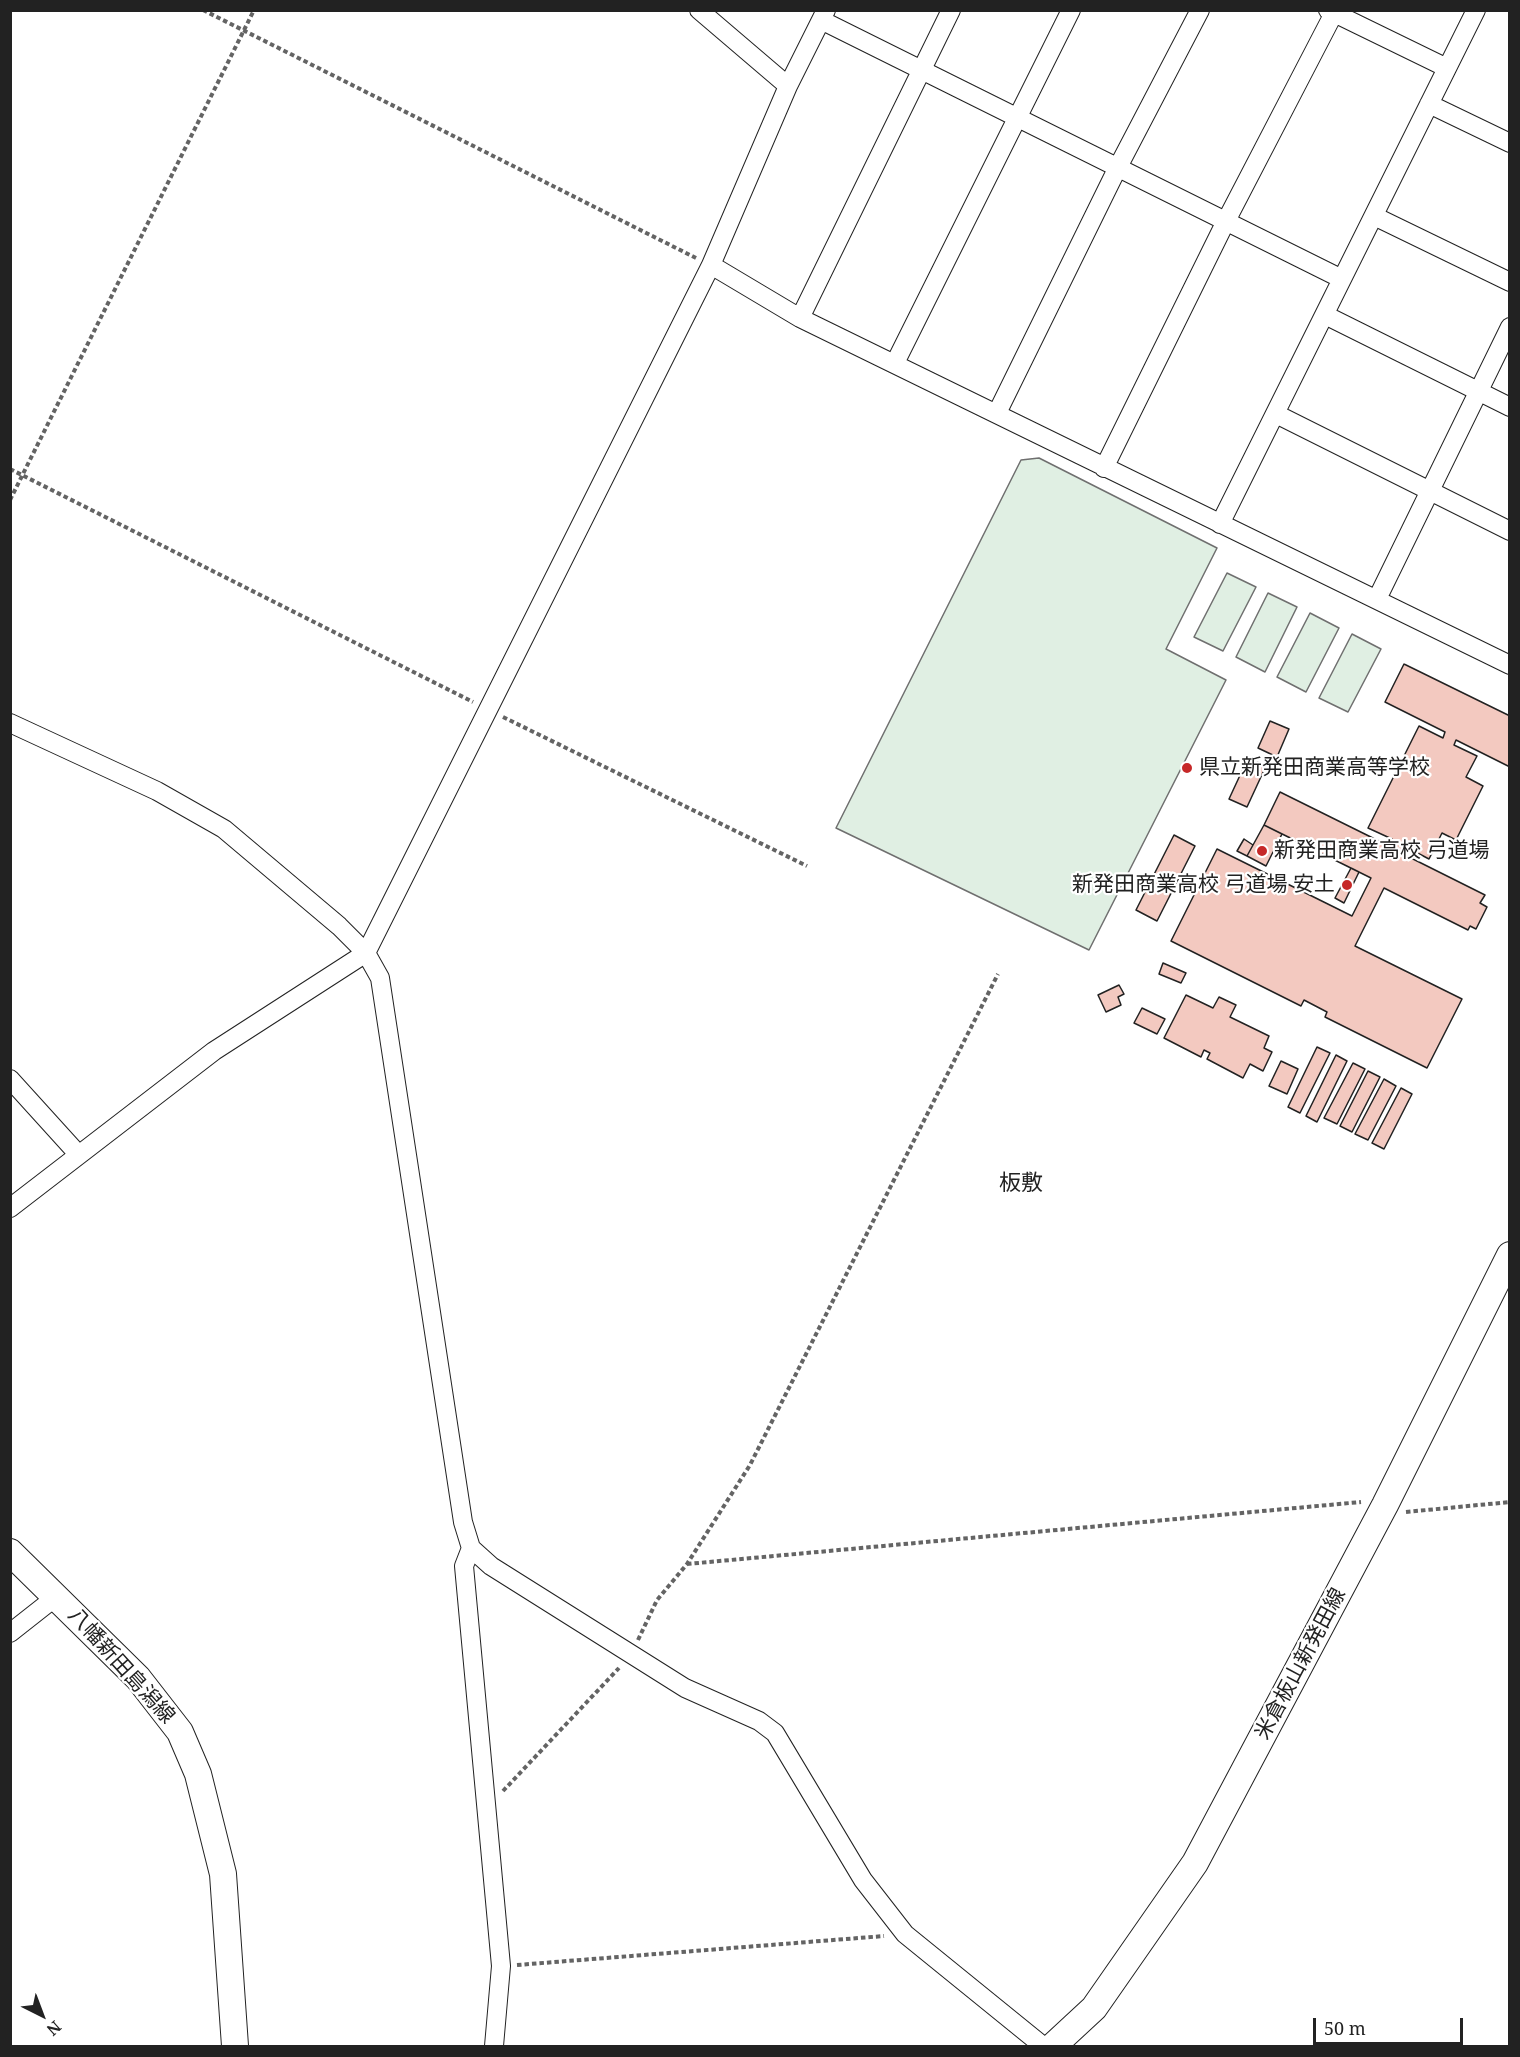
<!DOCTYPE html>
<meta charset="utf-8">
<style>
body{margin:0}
#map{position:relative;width:1520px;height:2057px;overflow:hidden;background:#fff;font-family:"Noto Serif",serif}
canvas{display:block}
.frame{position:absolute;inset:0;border:12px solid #222;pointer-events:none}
.north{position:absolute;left:12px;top:1985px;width:60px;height:60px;-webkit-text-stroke:4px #fff;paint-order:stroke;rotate:138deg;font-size:16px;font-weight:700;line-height:24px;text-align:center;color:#222}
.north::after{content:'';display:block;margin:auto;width:21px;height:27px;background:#222;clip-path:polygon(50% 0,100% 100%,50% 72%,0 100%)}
.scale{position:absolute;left:1313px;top:2018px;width:150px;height:27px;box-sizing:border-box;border:3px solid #222;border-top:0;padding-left:8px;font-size:18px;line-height:21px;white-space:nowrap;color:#222;-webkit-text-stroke:4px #fff;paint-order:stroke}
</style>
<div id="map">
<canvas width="1520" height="2057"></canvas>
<div class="frame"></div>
<div class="north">N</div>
<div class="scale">50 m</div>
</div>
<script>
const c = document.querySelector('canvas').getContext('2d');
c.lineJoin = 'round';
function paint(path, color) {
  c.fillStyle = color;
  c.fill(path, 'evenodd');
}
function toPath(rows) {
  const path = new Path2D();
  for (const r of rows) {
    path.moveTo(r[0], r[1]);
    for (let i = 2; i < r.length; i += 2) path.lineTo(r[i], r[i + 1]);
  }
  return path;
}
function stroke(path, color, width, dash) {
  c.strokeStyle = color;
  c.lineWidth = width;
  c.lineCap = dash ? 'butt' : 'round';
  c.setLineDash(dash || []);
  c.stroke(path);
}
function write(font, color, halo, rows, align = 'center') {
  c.font = font + ' "Noto Serif","Noto Sans JP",serif';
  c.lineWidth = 4.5;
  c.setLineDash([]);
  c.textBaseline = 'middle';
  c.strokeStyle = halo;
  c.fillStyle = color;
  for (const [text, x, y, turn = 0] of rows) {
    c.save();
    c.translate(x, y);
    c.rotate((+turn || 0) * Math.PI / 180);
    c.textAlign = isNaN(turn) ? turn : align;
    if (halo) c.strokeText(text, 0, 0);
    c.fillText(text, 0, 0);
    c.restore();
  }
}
const green = toPath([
 [1039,458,1217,548,1166,649,1226,680,1089,950,836,828,1021,460,1039,458],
 [1227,573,1256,587,1223,651,1194,637,1227,573],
 [1268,593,1297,607,1265,672,1236,657,1268,593],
 [1310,613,1339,628,1306,692,1277,677,1310,613],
 [1352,634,1381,649,1348,712,1319,698,1352,634]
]);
paint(green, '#e0efe3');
stroke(green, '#6f6f6f', 1.5);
const building = toPath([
 [1404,664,1510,716,1510,767,1456,740,1454,745,1477,756,1466,777,1483,786,1456,840,1442,833,1429,859,1406,847,1403,854,1485,895,1480,903,1487,907,1476,929,1470,926,1468,930,1384,888,1355,946,1462,999,1427,1068,1325,1017,1327,1012,1304,1000,1301,1006,1171,941,1217,849,1352,916,1371,878,1264,825,1280,792,1389,846,1392,839,1368,828,1419,726,1443,738,1445,732,1385,702,1404,664],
 [1270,721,1289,729,1277,757,1258,748,1270,721],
 [1248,758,1266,766,1247,807,1229,799,1248,758],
 [1264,825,1282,834,1266,866,1247,856,1264,825],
 [1174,835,1195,846,1157,921,1136,910,1174,835],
 [1244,839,1253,845,1247,856,1237,851,1244,839],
 [1351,868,1359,872,1344,903,1335,898,1351,868],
 [1163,963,1186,973,1181,983,1159,974,1163,963],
 [1119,985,1124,994,1118,997,1121,1005,1106,1012,1098,995,1119,985],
 [1186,995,1213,1008,1219,997,1236,1005,1230,1017,1269,1036,1264,1048,1272,1052,1263,1071,1250,1064,1243,1078,1207,1059,1210,1053,1204,1050,1201,1057,1164,1038,1186,995],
 [1142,1008,1165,1019,1157,1034,1134,1023,1142,1008],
 [1317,1047,1330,1053,1300,1113,1288,1107,1317,1047],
 [1336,1055,1347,1061,1317,1122,1306,1116,1336,1055],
 [1281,1061,1298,1069,1287,1094,1269,1086,1281,1061],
 [1353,1063,1365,1069,1337,1124,1324,1118,1353,1063],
 [1368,1071,1380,1077,1352,1132,1340,1126,1368,1071],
 [1384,1079,1396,1086,1368,1140,1355,1134,1384,1079],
 [1401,1088,1412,1094,1384,1149,1372,1143,1401,1088]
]);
paint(building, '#f3c9c0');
stroke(building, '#222', 1.5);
const minor = toPath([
 [699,10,788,86],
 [1328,10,1447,68],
 [821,20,1342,279],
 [1429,104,1510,143],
 [1374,216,1510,282],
 [711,265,800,318,1510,665],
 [1325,315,1510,407],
 [800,318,951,10],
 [895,363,1071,10],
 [997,413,1118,167,1200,10],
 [1276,414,1510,531],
 [1104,468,1226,221,1334,13],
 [1220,524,1476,10],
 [1377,599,1510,327],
 [10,723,157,791,224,829,339,926,366,953,380,978,463,1522,471,1548,491,1566,685,1688,759,1721,775,1733,863,1880,905,1934,1043,2046],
 [10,1079,78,1154],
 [10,1208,214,1051,366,953,711,265,788,86,826,10],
 [471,1548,464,1566,501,1966,494,2046],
 [10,1633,57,1596]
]);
const secondary = toPath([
 [10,1552,138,1678,180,1732,198,1774,223,1874,235,2046],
 [1053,2046,1094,2008,1195,1863,1385,1505,1510,1255]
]);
stroke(minor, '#222', 20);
stroke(secondary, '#222', 28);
stroke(toPath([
 [203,10,696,258],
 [10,469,473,702],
 [10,500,254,10],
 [503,717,807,866],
 [1406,1512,1510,1502],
 [687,1564,1361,1502],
 [638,1640,657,1600,687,1564,750,1465,998,974],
 [503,1791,619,1668],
 [517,1965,884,1936]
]), '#646464', 4, [4.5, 3]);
stroke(minor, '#fff', 18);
stroke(secondary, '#fff', 26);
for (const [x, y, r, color] of [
 [1187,768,6,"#c62828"],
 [1262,851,6,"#c62828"],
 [1347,885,6,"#c62828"]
]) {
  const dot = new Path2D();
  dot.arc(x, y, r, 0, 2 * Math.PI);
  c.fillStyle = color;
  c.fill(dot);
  stroke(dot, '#fff', 2);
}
write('21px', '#222', '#fff', [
 ["県立新発田商業高等学校",1199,768],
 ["新発田商業高校 弓道場",1274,851],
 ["新発田商業高校 弓道場 安土",1335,885,"right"]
], 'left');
write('21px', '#222', '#fff', [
 ["米倉板山新発田線",1301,1664,-62],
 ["八幡新田島潟線",121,1666,48]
]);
write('22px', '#222', '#fff', [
 ["板敷",1021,1184]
]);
</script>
